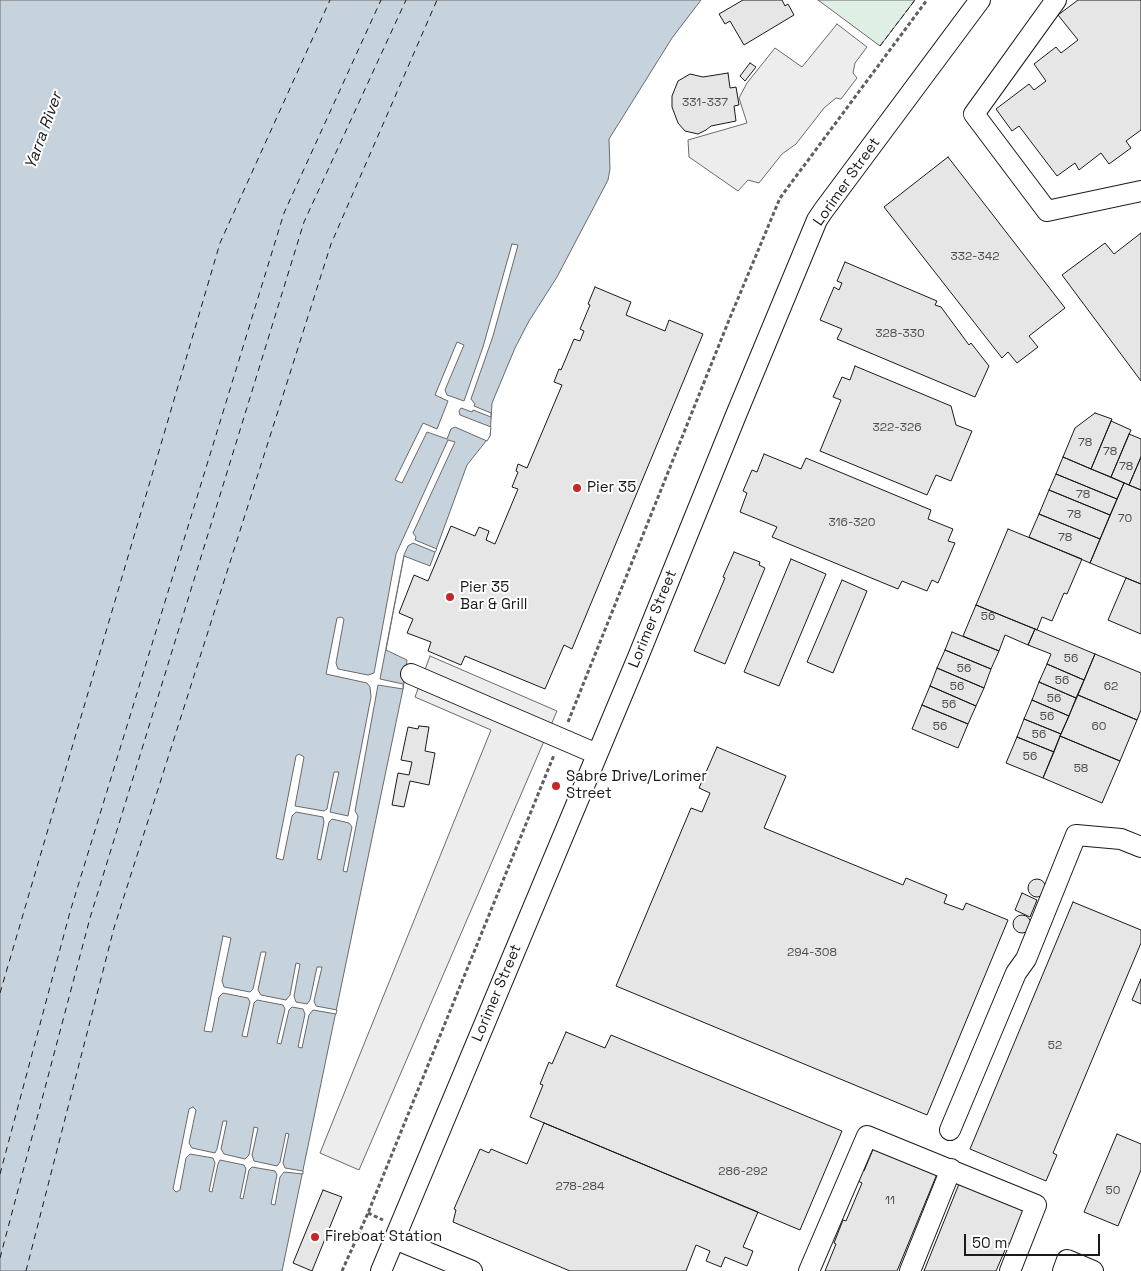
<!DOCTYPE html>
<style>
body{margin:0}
#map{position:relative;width:1141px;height:1271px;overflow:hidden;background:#fff;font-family:"Space Grotesk",sans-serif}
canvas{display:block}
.scale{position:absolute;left:964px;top:1234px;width:136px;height:22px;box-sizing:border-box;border:2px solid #1a1a1a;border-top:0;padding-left:6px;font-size:15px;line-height:18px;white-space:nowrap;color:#1a1a1a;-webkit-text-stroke:4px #fff;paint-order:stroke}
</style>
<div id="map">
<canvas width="1141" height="1271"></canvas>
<div class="scale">50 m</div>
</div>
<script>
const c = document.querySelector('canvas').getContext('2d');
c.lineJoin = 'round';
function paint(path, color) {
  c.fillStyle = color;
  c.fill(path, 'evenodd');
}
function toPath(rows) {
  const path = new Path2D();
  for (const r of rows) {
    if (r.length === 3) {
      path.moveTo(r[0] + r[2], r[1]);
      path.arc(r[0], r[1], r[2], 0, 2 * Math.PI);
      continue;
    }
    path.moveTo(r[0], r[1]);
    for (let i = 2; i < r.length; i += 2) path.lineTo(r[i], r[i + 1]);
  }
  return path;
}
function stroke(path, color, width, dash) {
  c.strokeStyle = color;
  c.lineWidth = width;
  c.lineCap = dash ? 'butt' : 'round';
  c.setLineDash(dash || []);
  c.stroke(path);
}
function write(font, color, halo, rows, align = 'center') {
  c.font = font + ' "Space Grotesk",sans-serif';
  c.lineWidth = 4;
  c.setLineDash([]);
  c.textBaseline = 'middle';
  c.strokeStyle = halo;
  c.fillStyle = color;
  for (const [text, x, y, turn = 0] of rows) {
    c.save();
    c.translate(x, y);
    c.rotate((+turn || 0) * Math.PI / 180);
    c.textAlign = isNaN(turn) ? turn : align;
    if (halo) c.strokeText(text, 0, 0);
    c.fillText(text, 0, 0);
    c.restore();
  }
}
const green = toPath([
 [818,0,915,0,880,46,818,0]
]);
paint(green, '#e0efe3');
stroke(green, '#6a6a6a', 1);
const parking = toPath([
 [837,24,867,47,855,63,853,73,857,78,841,99,836,98,824,108,796,144,782,154,759,183,748,180,738,191,689,157,688,140,747,123,739,98,747,83,775,48,802,67,837,24],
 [430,656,557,711,359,1170,320,1153,491,730,415,697,430,656]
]);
paint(parking, '#ededed');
stroke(parking, '#6a6a6a', 1);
const water = toPath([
 [0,0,701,0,672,38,609,139,610,169,608,180,557,277,529,321,515,348,492,403,490,436,467,465,430,566,404,556,386,650,407,660,403,689,282,1271,0,1271,0,0]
]);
paint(water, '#c6d2dc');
stroke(water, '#6a6a6a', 1);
const pier = toPath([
 [512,244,518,245,493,336,471,399,475,404,474,406,491,413,491,417,473,410,472,412,461,408,459,411,460,415,491,427,490,436,487,441,455,427,451,429,447,439,427,432,402,483,395,480,423,423,437,429,448,401,435,395,457,342,464,345,445,390,447,395,464,401,483,347,512,244],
 [448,440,455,442,413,533,416,537,415,540,437,549,435,552,413,543,408,546,404,555,380,679,403,684,403,689,378,685,355,811,358,816,347,872,343,871,352,827,349,823,332,819,329,822,321,860,317,859,324,822,323,817,296,812,292,816,283,860,276,858,296,756,299,754,304,757,295,806,324,811,327,809,334,772,339,772,330,812,348,816,371,697,370,687,367,683,326,674,337,618,341,617,344,619,336,663,338,669,368,675,374,673,396,554,448,440],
 [223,936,231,938,222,981,224,987,250,992,253,989,261,952,266,952,258,990,261,995,286,1000,290,995,296,963,300,964,294,996,296,1002,307,1004,310,1000,317,967,322,967,314,1001,316,1006,337,1010,336,1014,313,1010,309,1015,302,1048,298,1047,305,1014,303,1009,292,1007,289,1010,281,1044,277,1043,285,1009,283,1005,257,1000,254,1003,247,1037,242,1036,250,1002,248,998,223,993,219,997,212,1032,204,1031,223,936],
 [193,1107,196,1110,189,1143,192,1148,215,1153,217,1149,223,1121,227,1121,221,1149,224,1154,245,1159,249,1155,254,1127,258,1128,252,1155,254,1161,277,1166,280,1162,286,1133,289,1134,283,1163,285,1168,303,1171,303,1174,284,1172,280,1177,275,1205,271,1204,277,1175,275,1171,252,1167,249,1170,243,1199,240,1198,246,1169,244,1165,220,1160,218,1164,212,1192,209,1191,215,1163,213,1158,190,1154,186,1158,180,1190,176,1192,173,1189,189,1109,193,1107]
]);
paint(pier, '#fff');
stroke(pier, '#6a6a6a', 1);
stroke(toPath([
 [0,993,220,243,330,0],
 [0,1174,70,912,284,213,381,0],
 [0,1258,90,918,304,222,406,0],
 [26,1271,114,928,331,244,437,0]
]), '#1a1a1a', 1, [6, 5]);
const building = toPath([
 [743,0,782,0,785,6,788,4,794,15,744,45,730,21,725,24,719,14,743,0],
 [1078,0,1141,0,1141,130,1126,141,1131,148,1109,164,1101,153,1079,170,1075,163,1057,176,1019,126,1012,131,996,109,1029,84,1034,90,1046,81,1034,64,1056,47,1061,53,1078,40,1058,15,1078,0],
 [750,63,756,67,745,81,740,76,750,63],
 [728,73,730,88,736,87,739,105,734,106,736,121,711,126,706,130,698,134,685,131,678,123,672,107,672,96,678,81,690,74,703,77,728,73],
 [948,157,1065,308,1029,336,1038,347,1017,363,1008,352,1002,358,884,207,948,157],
 [1141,233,1141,381,1062,275,1105,243,1114,254,1141,233],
 [845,262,937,301,935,305,941,307,969,345,971,343,989,366,975,397,837,339,842,329,820,320,834,287,839,290,842,283,837,281,845,262],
 [595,287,631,302,626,315,665,331,669,320,703,334,572,649,564,645,545,689,465,656,461,665,428,651,431,642,407,633,413,619,399,613,414,575,428,581,451,526,475,536,479,527,489,531,486,540,495,544,518,489,512,487,518,472,516,471,518,464,527,468,562,385,554,382,559,369,561,370,574,339,580,341,584,331,580,329,590,305,588,304,595,287],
 [855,366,951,406,956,425,972,431,951,481,936,475,927,495,820,451,841,400,833,397,842,377,850,380,855,366],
 [1095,413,1112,419,1091,469,1063,457,1075,428,1095,413],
 [1111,421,1131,430,1111,477,1091,469,1111,421],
 [1129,434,1141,439,1141,457,1129,485,1111,477,1129,434],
 [764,454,801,469,806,458,931,510,928,519,953,529,948,541,955,543,938,583,932,580,927,591,902,581,898,589,772,537,777,527,740,512,747,493,743,491,752,470,757,472,764,454],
 [1063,457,1124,483,1117,499,1056,474,1063,457],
 [1141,457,1141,490,1129,485,1141,457],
 [1056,474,1117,499,1110,515,1049,490,1056,474],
 [1124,483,1141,490,1141,584,1090,563,1124,483],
 [1049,490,1110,515,1100,539,1039,514,1049,490],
 [1039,514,1100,539,1090,563,1029,537,1039,514],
 [1008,529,1082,559,1067,594,1064,593,1052,621,1042,617,1037,630,976,605,1008,529],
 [734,552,760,562,759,565,765,568,725,664,694,651,725,578,723,577,734,552],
 [791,559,826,574,779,686,744,672,791,559],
 [1126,578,1141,584,1141,634,1108,620,1126,578],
 [842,580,867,591,833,673,807,662,842,580],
 [976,605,1035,629,1028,645,1005,635,999,651,963,636,976,605],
 [1035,629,1095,654,1084,680,1047,664,1051,654,1028,645,1035,629],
 [952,632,999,651,991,669,945,650,952,632],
 [945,650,991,669,984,688,937,668,945,650],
 [1095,654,1141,673,1141,710,1137,720,1078,695,1095,654],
 [1047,664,1084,680,1076,698,1039,682,1047,664],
 [937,668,984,688,976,706,930,686,937,668],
 [1039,682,1076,698,1069,716,1032,700,1039,682],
 [930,686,976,706,968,724,922,705,930,686],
 [1078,695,1137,720,1120,761,1060,736,1078,695],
 [1032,700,1069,716,1061,734,1024,719,1032,700],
 [922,705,968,724,958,748,912,729,922,705],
 [1024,719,1061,734,1054,752,1017,737,1024,719],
 [419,726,429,727,425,751,435,753,429,785,410,781,404,807,392,805,398,773,409,775,412,762,401,760,408,727,418,729,419,726],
 [1060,736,1120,761,1102,803,1043,778,1060,736],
 [1017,737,1054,752,1043,778,1006,763,1017,737],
 [717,747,786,776,764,828,903,885,906,878,947,895,944,903,963,910,966,903,1008,920,927,1115,616,986,691,808,702,812,710,793,699,788,717,747],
 [1037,888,9],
 [1022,893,1037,900,1030,917,1015,910,1022,893],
 [1073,902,1141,930,1141,943,1053,1153,1057,1155,1046,1181,970,1149,1073,902],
 [1022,924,9],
 [1141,979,1141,1004,1132,1000,1141,979],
 [566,1032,605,1048,611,1035,842,1131,800,1230,530,1117,543,1085,540,1084,549,1062,552,1064,566,1032],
 [544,1123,758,1212,743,1247,753,1251,747,1266,725,1257,721,1267,706,1261,710,1251,696,1245,686,1271,570,1271,453,1222,456,1210,454,1209,480,1149,489,1153,491,1149,527,1164,544,1123],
 [1117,1134,1141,1144,1141,1170,1118,1226,1084,1212,1117,1134],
 [874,1147,937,1174,897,1271,825,1271,836,1244,834,1243,843,1220,846,1221,862,1183,856,1180,861,1169,864,1171,874,1147],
 [959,1184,1025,1208,1013,1245,1008,1243,996,1271,924,1271,959,1184],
 [323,1190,342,1197,312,1271,293,1263,323,1190]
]);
paint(building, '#e6e6e6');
stroke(building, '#1a1a1a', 1);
const minor = toPath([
 [1056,0,974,114,1047,211,1141,191],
 [411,674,597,754],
 [950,1130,1016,973,1026,959,1076,835,1121,839,1141,847],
 [395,1239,472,1271],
 [381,1271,638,657,736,415,817,220,823,211,980,0],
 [809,1271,867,1136,1036,1205,1010,1271],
 [910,1271,951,1169],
 [1063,1271,1067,1260,1093,1271]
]);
stroke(minor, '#1a1a1a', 22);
stroke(toPath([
 [568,722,729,320,780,198,927,0],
 [368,1213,383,1220],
 [342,1271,368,1213,554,755]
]), '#5f5f5f', 3, [4, 2.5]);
stroke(minor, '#fff', 20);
stroke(toPath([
 [880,46,915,0]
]), '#1a1a1a', 1, [6, 2.5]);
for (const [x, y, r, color] of [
 [577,488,5,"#c62828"],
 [450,597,5,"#c62828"],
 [556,786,5,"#c62828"],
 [315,1237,5,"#c62828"]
]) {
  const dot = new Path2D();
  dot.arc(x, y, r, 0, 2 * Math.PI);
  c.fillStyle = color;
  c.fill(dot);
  stroke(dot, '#fff', 2);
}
write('12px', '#4d4d4d', null, [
 ["331-337",705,103],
 ["332-342",975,257],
 ["328-330",900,334],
 ["322-326",897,428],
 ["78",1085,443],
 ["78",1110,452],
 ["78",1126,467],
 ["78",1083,495],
 ["78",1074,515],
 ["70",1125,519],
 ["316-320",852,523],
 ["78",1065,538],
 ["56",988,617],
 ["56",1071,659],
 ["56",964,669],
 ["56",1062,681],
 ["56",957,687],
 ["62",1111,687],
 ["56",1054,699],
 ["56",949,705],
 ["56",1047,717],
 ["56",940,727],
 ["60",1099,727],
 ["56",1039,735],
 ["56",1030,757],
 ["58",1081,769],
 ["294-308",812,953],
 ["52",1055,1046],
 ["286-292",743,1172],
 ["278-284",580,1187],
 ["50",1113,1191],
 ["11",890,1201]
]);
write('15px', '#1a1a1a', '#fff', [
 ["Lorimer Street",847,182,-55],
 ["Lorimer Street",653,619,-68],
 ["Lorimer Street",497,993,-67]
]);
write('15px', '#1a1a1a', '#fff', [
 ["Pier 35",587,488],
 ["Pier 35",460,588],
 ["Bar & Grill",460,605],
 ["Sabre Drive/Lorimer",566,777],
 ["Street",566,794],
 ["Fireboat Station",325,1237]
], 'left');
write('italic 16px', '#1a1a1a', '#fff', [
 ["Yarra River",44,131,-70]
]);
</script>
